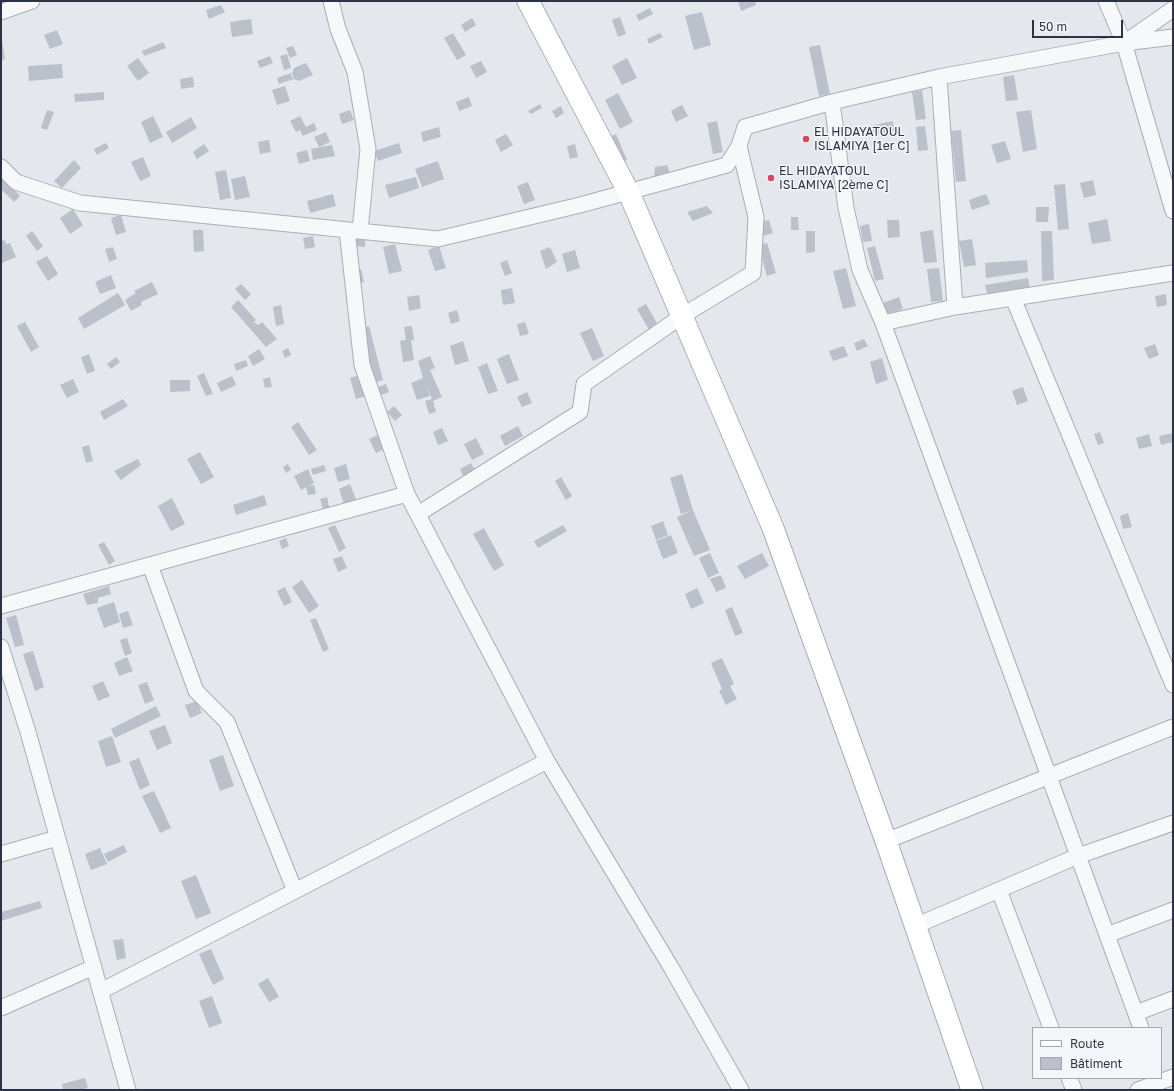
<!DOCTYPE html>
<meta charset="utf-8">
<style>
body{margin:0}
#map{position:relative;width:1174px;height:1091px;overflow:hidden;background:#e4e7ec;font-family:"Golos Text",sans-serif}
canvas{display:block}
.frame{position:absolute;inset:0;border:2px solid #2b3445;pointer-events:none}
.legend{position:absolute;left:1032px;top:1027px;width:130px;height:52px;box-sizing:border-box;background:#f4f6f9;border:1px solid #a4a8b1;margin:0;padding:5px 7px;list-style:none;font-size:12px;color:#2b3445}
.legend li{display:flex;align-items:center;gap:8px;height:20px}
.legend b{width:20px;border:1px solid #a4a8b1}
.scale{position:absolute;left:1032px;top:20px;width:91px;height:18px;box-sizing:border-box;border:2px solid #2b3445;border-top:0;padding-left:5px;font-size:12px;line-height:14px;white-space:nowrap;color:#2b3445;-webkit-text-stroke:3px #f4f6f9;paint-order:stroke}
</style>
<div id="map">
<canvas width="1174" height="1091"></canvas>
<div class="frame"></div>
<ul class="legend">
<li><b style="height:5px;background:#fff"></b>Route</li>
<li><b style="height:11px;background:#bbc0ca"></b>Bâtiment</li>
</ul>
<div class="scale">50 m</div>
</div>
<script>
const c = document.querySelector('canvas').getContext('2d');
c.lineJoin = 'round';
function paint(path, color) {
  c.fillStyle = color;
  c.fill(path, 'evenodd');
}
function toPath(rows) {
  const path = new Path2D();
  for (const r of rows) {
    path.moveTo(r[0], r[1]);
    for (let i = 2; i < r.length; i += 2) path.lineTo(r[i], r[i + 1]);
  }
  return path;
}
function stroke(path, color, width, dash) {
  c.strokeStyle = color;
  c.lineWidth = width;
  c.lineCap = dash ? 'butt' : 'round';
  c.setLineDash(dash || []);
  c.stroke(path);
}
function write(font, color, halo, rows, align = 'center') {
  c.font = font + ' "Golos Text",sans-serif';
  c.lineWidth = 3;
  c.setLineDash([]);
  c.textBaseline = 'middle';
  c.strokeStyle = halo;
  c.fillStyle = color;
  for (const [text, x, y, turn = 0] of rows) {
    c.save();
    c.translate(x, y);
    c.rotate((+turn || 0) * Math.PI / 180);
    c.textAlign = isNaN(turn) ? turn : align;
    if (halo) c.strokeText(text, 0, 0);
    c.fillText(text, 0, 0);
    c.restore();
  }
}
paint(toPath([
 [738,1,755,1,756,5,741,11],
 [221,5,225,12,209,19,206,10],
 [650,8,653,14,639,21,636,15],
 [702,12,711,45,694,50,685,16],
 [620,17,626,34,618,37,612,20],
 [472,18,476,25,465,32,461,25],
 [251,19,253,34,232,37,230,22],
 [57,30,63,44,50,49,44,35],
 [453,33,466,55,457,60,444,38],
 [660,33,663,37,649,44,647,39],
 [1,35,5,59,1,60],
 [163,42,166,48,144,56,142,51],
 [820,45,830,94,819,96,809,47],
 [293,46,297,55,290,58,286,48],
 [287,54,291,68,284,70,280,56],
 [270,56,273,63,260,68,257,61],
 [138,58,149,73,138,81,127,66],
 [627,58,637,78,622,85,612,66],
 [481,61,487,72,476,78,470,66],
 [306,63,313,75,299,81,294,79,279,84,277,78,291,73,291,76,294,79,292,73,294,68],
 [62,64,63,78,29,81,28,66],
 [1014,75,1018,100,1006,101,1003,77],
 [193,77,194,87,181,89,180,79],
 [285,86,290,101,277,105,272,90],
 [922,90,926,119,916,120,912,92],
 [104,92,104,100,75,102,74,94],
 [618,93,633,122,620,129,605,100],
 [469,97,472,106,459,111,456,102],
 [540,104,542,108,531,114,528,111],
 [682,105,688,116,676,122,671,111],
 [561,106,564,113,556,118,552,111],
 [47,110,54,112,47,130,41,128],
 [350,110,354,120,342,124,339,114],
 [1031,110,1037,149,1023,152,1016,112],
 [153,116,163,137,150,143,141,122],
 [300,116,306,127,314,123,317,130,303,136,300,130,296,132,290,121],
 [191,117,197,128,172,143,166,132],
 [717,121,723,152,713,154,707,123],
 [893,121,894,131,861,137,860,128],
 [925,126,928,150,918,151,916,127],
 [439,127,441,137,423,142,421,132],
 [961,130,966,181,956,182,951,131],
 [326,132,330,142,319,147,314,137],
 [506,134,513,145,501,152,495,140],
 [616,134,627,160,620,163,609,137],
 [269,140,271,152,260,154,258,142],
 [1005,141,1011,159,997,163,991,145],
 [106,143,109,148,97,155,94,149],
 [399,143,402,153,378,161,374,151],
 [204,144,209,151,197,159,193,152],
 [575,144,578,157,570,159,567,146],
 [332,145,335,156,313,160,311,149],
 [307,150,310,161,299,164,296,153],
 [143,157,151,176,140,181,131,162],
 [74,160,81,168,62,188,54,181],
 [438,161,444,179,422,187,415,169],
 [667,165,670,173,654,177,655,167],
 [226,170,231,198,220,200,215,172],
 [1,176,20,196,14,202,1,189],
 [245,176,250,197,235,200,231,179],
 [416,177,419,188,389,198,385,185],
 [1093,180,1096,195,1084,198,1080,183],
 [528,182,535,200,524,204,517,186],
 [1065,184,1069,229,1058,230,1054,185],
 [333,194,336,206,310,213,307,201],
 [986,194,990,204,972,210,969,200],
 [707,206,713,213,693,221,687,212],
 [1036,207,1049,207,1048,222,1036,222],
 [73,209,83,225,70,234,60,218],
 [121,215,126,232,116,235,111,218],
 [791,217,798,217,799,230,791,230],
 [1107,219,1111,241,1092,244,1088,223],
 [769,220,773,233,763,236,759,223],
 [887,220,899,220,900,237,888,238],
 [869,224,872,241,863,242,860,226],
 [193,230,203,230,204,251,194,252],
 [933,230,937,262,924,263,920,232],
 [32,231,43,246,37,251,26,236],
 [806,231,815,231,815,252,806,253],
 [1041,231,1052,231,1054,280,1042,281],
 [313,236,315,247,305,249,303,238],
 [354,239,365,240,365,247,354,246],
 [972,239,976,265,964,267,959,241],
 [5,240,6,244,10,243,16,257,2,263,1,241],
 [767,243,776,273,767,276,758,245],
 [395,244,402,271,389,274,383,247],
 [439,246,446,268,435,271,428,250],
 [875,246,884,279,875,281,867,248],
 [113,247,117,259,109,262,105,249],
 [550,247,557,262,546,269,540,251],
 [575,250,580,268,567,272,562,254],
 [47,256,58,274,48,281,36,262],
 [507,260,512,273,505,276,500,263],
 [1027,260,1028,272,986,278,985,263],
 [846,268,856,306,843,309,833,271],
 [939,268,943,301,931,302,927,269],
 [361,269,364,282,357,283,354,271],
 [111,275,116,288,100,294,95,282],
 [1028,278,1030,289,988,297,985,285],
 [152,282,158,294,141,302,142,305,131,311,125,300,136,293,134,291],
 [241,284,251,294,245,300,235,289],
 [512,288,515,303,503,305,501,290],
 [118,293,125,305,84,329,78,318],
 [1166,294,1167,305,1157,307,1155,296],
 [419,295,421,308,409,311,407,297],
 [899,297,903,309,887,315,883,303],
 [238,300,256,320,249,326,254,322,258,325,262,322,277,339,266,347,231,307],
 [646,304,658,325,649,330,637,309],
 [281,305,284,324,276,326,273,307],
 [457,310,460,321,451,324,448,313],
 [25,322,39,347,31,352,17,326],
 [525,322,529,334,520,336,517,324],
 [369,326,383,380,376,382,368,356,368,352,363,328],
 [412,326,414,340,411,340,414,360,403,362,400,341,406,340,404,327],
 [592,328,604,356,593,361,580,333],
 [864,339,868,346,857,351,854,343],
 [463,341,469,361,455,365,450,346],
 [1155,344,1159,355,1149,359,1144,348],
 [844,346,848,356,833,361,829,351],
 [288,348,291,355,285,358,282,351],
 [259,349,265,359,253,366,248,356],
 [89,354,95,371,87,374,81,357],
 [509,354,519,380,507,384,497,359],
 [430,356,435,368,430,370,442,397,433,401,436,412,429,414,425,401,432,399,425,382,430,396,417,400,411,383,423,378,418,361],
 [116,357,120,362,111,369,107,364],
 [882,358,888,380,876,384,870,362],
 [246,360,248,366,236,371,234,364],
 [487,363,498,391,488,394,478,367],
 [204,373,213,394,206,396,197,376],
 [363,374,369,395,356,399,350,378],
 [232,376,236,385,221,392,217,383],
 [270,377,272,387,265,388,263,379],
 [73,379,79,392,67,398,60,385],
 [170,380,190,380,190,391,170,392],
 [386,384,389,392,381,395,378,387],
 [1023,387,1028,401,1017,405,1012,391],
 [527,392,532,403,522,407,517,397],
 [123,399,128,406,104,420,100,412],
 [394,406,402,415,395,421,387,412],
 [298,422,317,450,309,455,291,427],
 [518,426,523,436,505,446,500,436],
 [442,428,448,441,438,445,433,432],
 [1100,432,1104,443,1098,445,1094,434],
 [1173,433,1173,442,1161,445,1159,436],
 [380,434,387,448,376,453,369,439],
 [1149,434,1152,446,1139,449,1136,438],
 [476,438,484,454,472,460,464,444],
 [89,445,93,461,86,463,82,447],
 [200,452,214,477,201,484,187,459],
 [138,459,141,465,121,480,114,471],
 [471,463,476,472,464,478,460,469],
 [288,464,291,470,286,473,283,467],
 [346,464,350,479,338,482,334,468],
 [324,465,326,471,313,475,311,469],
 [308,469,314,483,301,490,294,476],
 [682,474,693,510,710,550,694,556,677,517,691,511,681,514,670,478],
 [561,477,572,496,566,500,555,481],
 [350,484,357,502,345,507,339,489],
 [314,485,316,494,308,495,306,487],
 [264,495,267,505,236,515,233,505],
 [327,497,330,511,324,513,320,499],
 [172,498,185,524,171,531,158,506],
 [1128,513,1132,527,1123,529,1120,516],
 [663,521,668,535,656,540,651,526],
 [335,525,346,548,339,552,328,528],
 [563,525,567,531,538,548,534,541],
 [484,528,504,565,494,571,473,534],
 [671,535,678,553,663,559,656,541],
 [286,538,289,546,282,549,279,541],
 [104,542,115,561,109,565,98,545],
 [710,553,719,573,708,578,699,558],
 [762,553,769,566,745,579,737,566],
 [342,556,347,568,338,572,333,559],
 [721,575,726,588,716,592,710,579],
 [302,580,319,606,309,613,292,587],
 [109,586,111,594,98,598,98,603,87,605,83,594],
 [285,587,292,602,284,606,277,591],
 [697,588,704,603,691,609,685,594],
 [114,602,120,622,104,628,97,608],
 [732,607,743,633,735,636,725,610],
 [128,611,133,625,123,628,119,614],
 [16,615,24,645,15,647,6,618],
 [316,618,329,649,323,652,310,620],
 [127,638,132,653,125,656,120,640],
 [33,651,44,687,35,691,23,654],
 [127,657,133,671,119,676,114,663],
 [722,658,734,684,730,686,737,699,726,705,719,691,722,689,711,663],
 [103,681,110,696,98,701,92,686],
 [147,682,154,700,145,704,138,685],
 [197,701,202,713,190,718,185,705],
 [156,706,161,716,115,738,111,729],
 [165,725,172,743,157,750,149,731],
 [112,736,121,762,106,767,98,741],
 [223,755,234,786,220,791,209,760],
 [139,758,150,785,140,790,129,762],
 [154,791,171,828,160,833,142,796],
 [124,845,127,852,108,862,104,854],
 [100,848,107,864,91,870,85,854],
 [196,875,211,913,196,919,181,881],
 [40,901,42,908,1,921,1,912],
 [123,939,126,958,117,960,113,940],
 [211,949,224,979,213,985,199,954],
 [268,978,279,997,269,1002,258,984],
 [212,996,222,1023,209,1028,199,1001],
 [85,1078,88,1088,78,1090,63,1090,62,1084]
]), '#bbc0ca');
const street = toPath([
 [331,1,338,29,355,72,368,149,360,231],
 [1106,1,1124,43,1173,211],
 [1,12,32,1],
 [1127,41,1173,9],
 [939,77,955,307],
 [832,102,846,208,860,270,883,323,1141,1028],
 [1,167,16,182,80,203,438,239,580,205,727,165,739,146,745,127,832,102,939,77,1124,43,1173,37],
 [347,230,362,365,407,494,547,761,672,969,741,1090],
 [1013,298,1173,685],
 [883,323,955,307,1173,273],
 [418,514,580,412,584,384,682,316,753,273,756,217,739,146],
 [150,565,196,691,227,722,295,891],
 [1,606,407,494],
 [1,647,28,732,128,1090],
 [886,841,1173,727],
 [1,854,57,838],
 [999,890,1051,1028],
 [915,926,1078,856,1173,823],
 [1107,935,1173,910],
 [101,991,547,761],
 [1,1008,94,967],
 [1136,1013,1173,999],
 [1069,1078,1074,1090],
 [1138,1090,1173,1077]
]);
const secondary = toPath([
 [528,1,629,193,773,528,886,841,972,1090]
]);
stroke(street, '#a9aeb7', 17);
stroke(secondary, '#a9aeb7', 23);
stroke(street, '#f7f8fa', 15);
stroke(secondary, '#fff', 21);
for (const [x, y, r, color] of [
 [806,139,4,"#d1495b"],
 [771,178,4,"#d1495b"]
]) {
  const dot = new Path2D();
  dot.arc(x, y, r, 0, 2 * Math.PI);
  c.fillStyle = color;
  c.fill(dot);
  stroke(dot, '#f4f6f9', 1.5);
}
write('12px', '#2b3445', '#f4f6f9', [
 ["EL HIDAYATOUL",814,132],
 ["ISLAMIYA [1er C]",814,146],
 ["EL HIDAYATOUL",779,171],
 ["ISLAMIYA [2ème C]",779,185]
], 'left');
</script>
